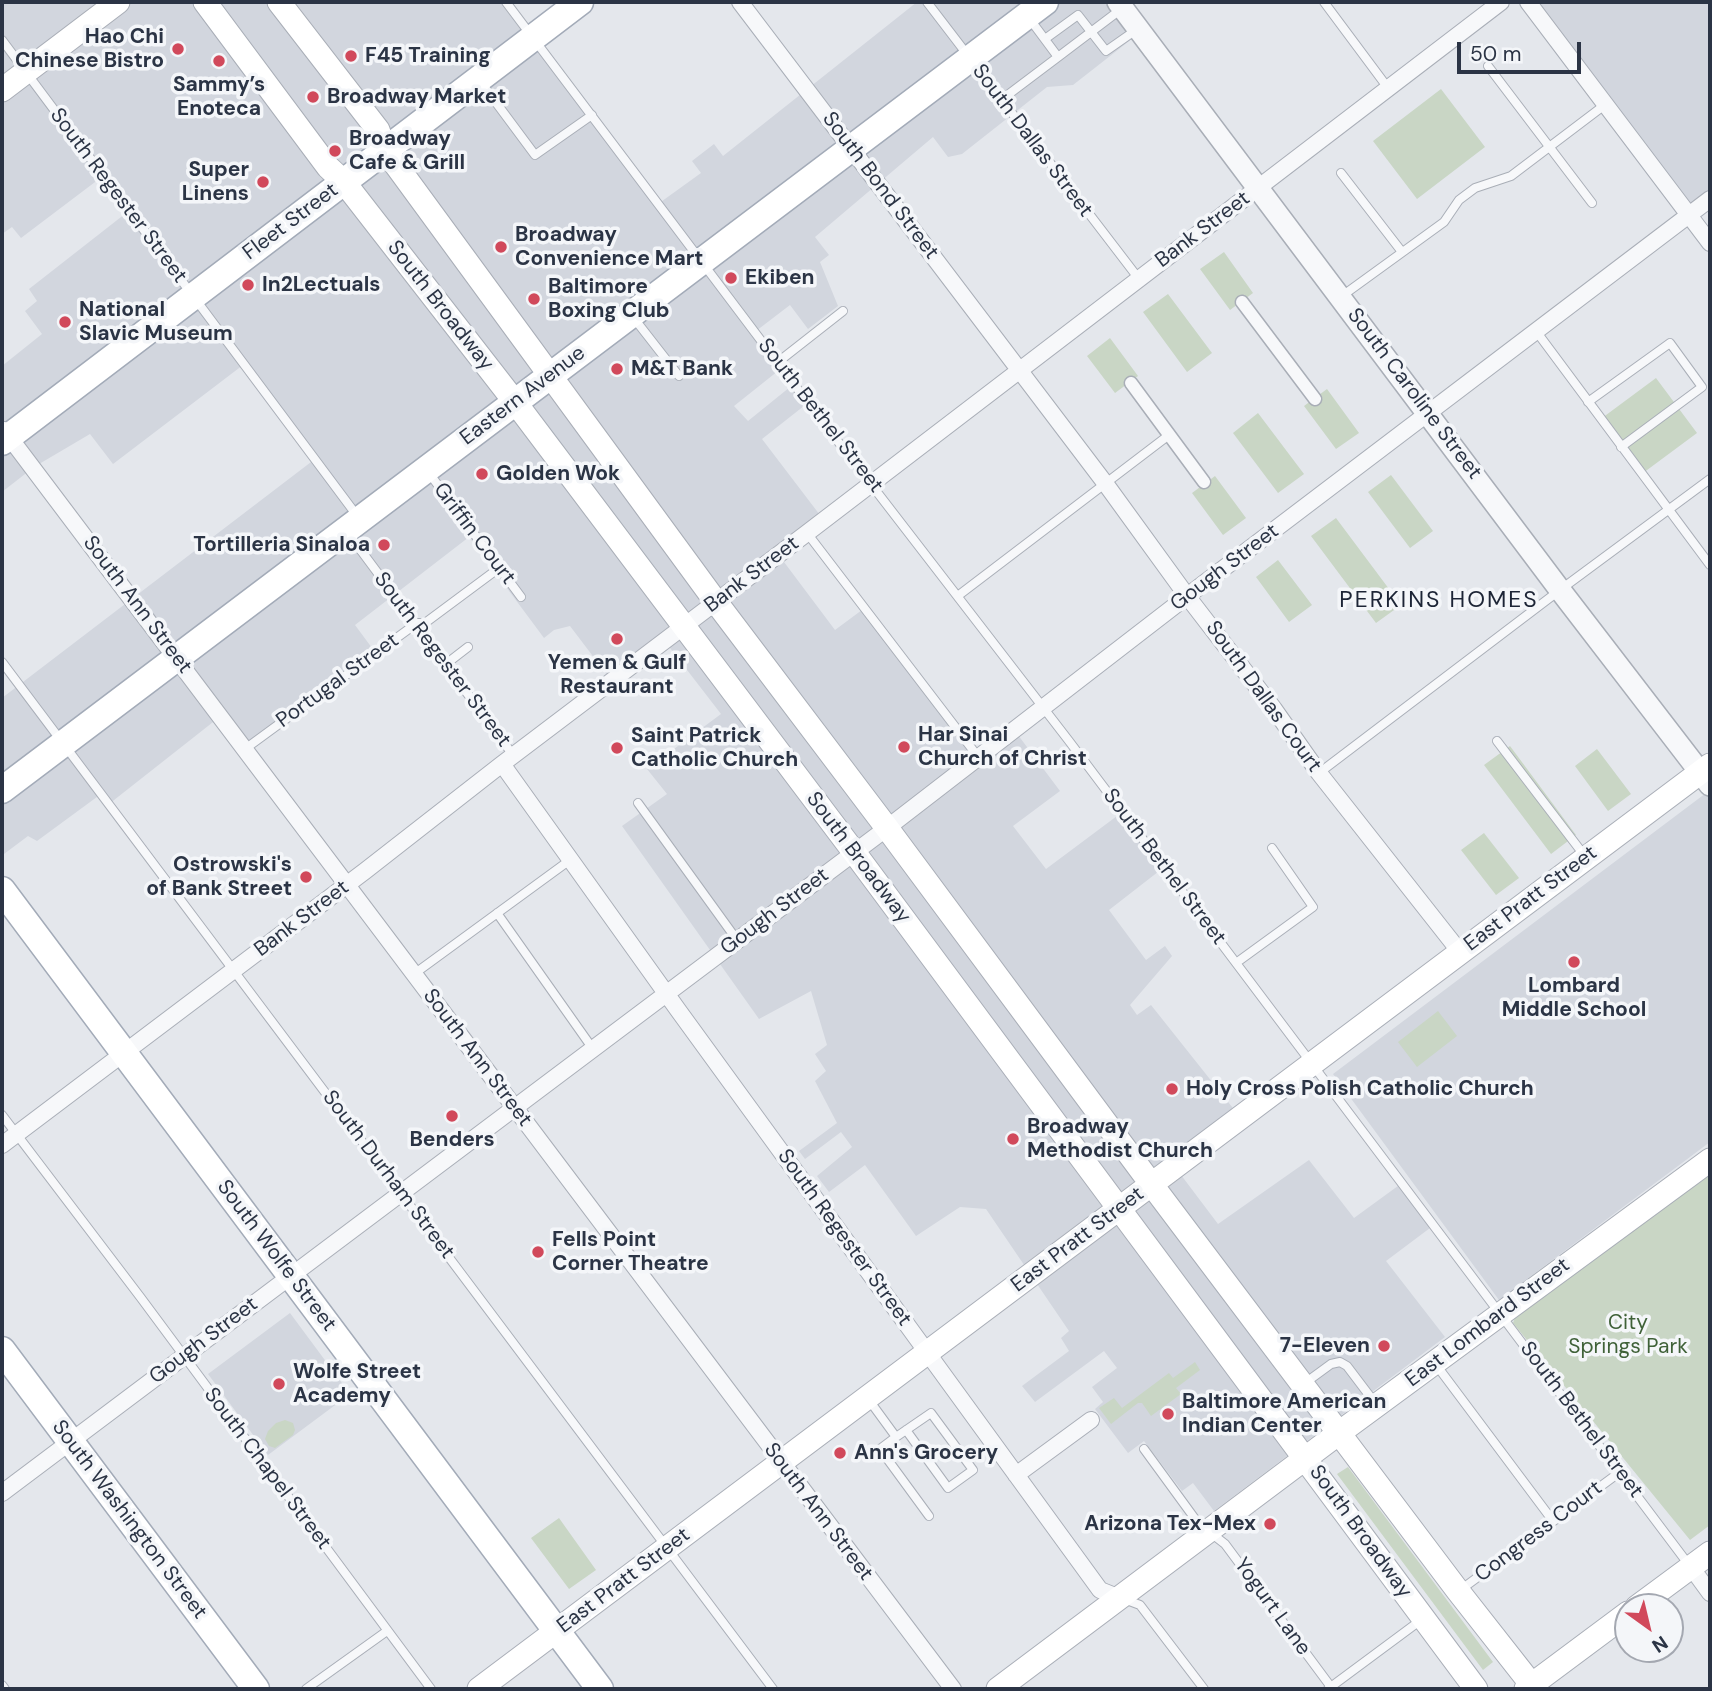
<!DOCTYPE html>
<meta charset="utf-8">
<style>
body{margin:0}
#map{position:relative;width:1712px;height:1691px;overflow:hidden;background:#e4e7ec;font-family:"DM Sans",sans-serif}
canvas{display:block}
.frame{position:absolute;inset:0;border:4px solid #2b3445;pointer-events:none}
.north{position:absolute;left:1614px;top:1593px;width:70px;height:70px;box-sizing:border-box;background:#f4f6f9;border:2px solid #a4a8b1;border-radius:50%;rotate:146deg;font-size:19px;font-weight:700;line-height:28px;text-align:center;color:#2b3445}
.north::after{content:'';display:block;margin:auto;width:24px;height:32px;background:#d1495b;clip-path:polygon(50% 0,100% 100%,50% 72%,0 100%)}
.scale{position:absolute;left:1457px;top:42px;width:124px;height:32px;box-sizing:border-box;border:4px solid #2b3445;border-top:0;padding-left:9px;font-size:21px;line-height:24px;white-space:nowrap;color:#2b3445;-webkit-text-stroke:5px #f4f6f9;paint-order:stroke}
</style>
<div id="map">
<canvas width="1712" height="1691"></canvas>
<div class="frame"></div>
<div class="north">N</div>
<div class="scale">50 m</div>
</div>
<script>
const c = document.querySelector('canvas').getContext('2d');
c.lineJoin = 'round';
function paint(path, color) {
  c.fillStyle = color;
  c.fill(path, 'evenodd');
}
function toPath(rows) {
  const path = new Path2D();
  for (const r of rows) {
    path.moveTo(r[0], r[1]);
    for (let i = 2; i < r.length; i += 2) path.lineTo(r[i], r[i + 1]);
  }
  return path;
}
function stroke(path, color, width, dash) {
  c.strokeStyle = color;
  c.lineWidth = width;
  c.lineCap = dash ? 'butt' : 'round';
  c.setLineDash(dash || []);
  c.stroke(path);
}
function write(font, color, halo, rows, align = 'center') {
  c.font = font + ' "DM Sans",sans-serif';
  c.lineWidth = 7;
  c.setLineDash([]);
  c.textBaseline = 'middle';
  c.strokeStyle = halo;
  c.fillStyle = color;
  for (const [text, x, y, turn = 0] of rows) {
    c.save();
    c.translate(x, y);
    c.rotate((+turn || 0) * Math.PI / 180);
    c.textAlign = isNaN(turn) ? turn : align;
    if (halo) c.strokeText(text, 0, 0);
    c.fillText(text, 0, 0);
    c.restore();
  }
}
paint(toPath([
 [2,2,506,2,658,204,701,173,692,161,714,144,723,156,917,2,1120,2,1142,31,1073,85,1047,87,962,154,948,157,933,137,815,237,829,255,820,262,838,306,808,329,790,305,756,331,783,367,734,406,748,421,795,383,809,402,762,439,826,523,781,558,835,630,866,607,976,754,1012,727,1060,791,1013,826,1046,869,1121,813,1163,868,1109,910,1146,960,1165,946,1172,956,1130,1005,1137,1015,1151,1005,1240,1117,1175,1167,1218,1224,1309,1160,1354,1218,1402,1183,1434,1225,1386,1261,1445,1337,1214,1511,1193,1483,1182,1491,1144,1441,1128,1453,1095,1409,1103,1402,1092,1387,1117,1368,1104,1351,1035,1402,1022,1386,1069,1351,1061,1338,1069,1331,986,1209,960,1207,916,1236,865,1165,829,1192,817,1176,852,1147,841,1132,805,1159,799,1151,837,1123,815,1081,826,1071,815,1054,827,1045,811,991,759,1019,622,826,667,794,647,769,721,714,667,644,614,684,570,626,554,630,544,638,469,537,355,625,375,652,247,748,222,715,109,804,101,794,37,841,28,836,4,854,2,698,315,459,243,365,113,464,90,434,34,467,2,492,2,366,42,334,25,311,37,301,29,289,130,210,103,176,21,238,12,227,2,234],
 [1525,2,1710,2,1710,197,1687,214],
 [1710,790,1710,1142,1499,1300,1333,1074],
 [290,1313,350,1394,268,1455,208,1374]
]), '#d2d6de');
paint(toPath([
 [1441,89,1485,147,1417,199,1373,141],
 [1224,252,1253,293,1230,310,1200,269],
 [1168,294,1212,353,1187,372,1143,312],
 [1110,338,1138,376,1115,393,1087,356],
 [1656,378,1697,433,1639,476,1598,421],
 [1327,389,1359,433,1336,449,1304,406],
 [1258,413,1304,474,1278,493,1233,433],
 [1391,475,1433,531,1410,548,1368,492],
 [1215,476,1246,518,1223,535,1192,493],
 [1336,518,1401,605,1376,623,1311,536],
 [1278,560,1312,605,1289,622,1256,577],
 [1510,746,1576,835,1551,854,1484,765],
 [1597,749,1631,794,1608,811,1575,766],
 [1484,833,1519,878,1496,895,1461,850],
 [1438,1011,1457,1036,1417,1067,1398,1042],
 [1710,1172,1710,1525,1690,1540,1513,1323,1515,1317],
 [1195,1362,1200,1370,1176,1388,1181,1394,1151,1416,1142,1403,1138,1403,1111,1424,1099,1408,1114,1398,1122,1408,1169,1373,1173,1378],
 [285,1420,293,1423,295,1430,293,1435,275,1448,269,1446,265,1439,268,1431,276,1423],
 [1348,1467,1493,1662,1483,1670,1337,1474],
 [559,1518,596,1570,569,1589,531,1538]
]), '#c9d6c5');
const service = toPath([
 [506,2,796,387,1069,741,1689,1565],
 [927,2,1139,279],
 [1324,2,1388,88],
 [1045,39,1078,15,1106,51,1136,30],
 [2,40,358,517],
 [1058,57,1120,10],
 [1488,66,1592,203],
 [480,81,535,155,592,115],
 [1001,100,1058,57,1029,18],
 [1341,173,1402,252],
 [1342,296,1444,222,1459,200,1475,188,1511,176,1606,104],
 [633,317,679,376],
 [1536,331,1710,565],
 [778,362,843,311],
 [1588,402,1670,343,1702,387,1621,447],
 [429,473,521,597],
 [348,533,513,755],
 [807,533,979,758],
 [959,595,1169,435],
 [2,662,773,1689],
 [446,664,468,647],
 [1497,741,1584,855],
 [245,749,417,623,425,623,499,568],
 [1319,773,1560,590,1710,479],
 [638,803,737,940],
 [497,913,593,1049],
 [1236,963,1313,907,1272,848],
 [414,974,570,860],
 [2,1115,141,1298,431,1689],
 [1437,1366,1553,1521],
 [1305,1383,1331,1364,1340,1362,1347,1366,1375,1403],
 [869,1400,896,1437,931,1413,973,1470,948,1488,906,1430],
 [896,1437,880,1449,929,1516],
 [1144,1449,1198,1523,1225,1544,1331,1687],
 [1459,1591,1620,1472],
 [1124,1599,1140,1605,1204,1689],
 [2,1685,5,1689],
 [306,1689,387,1631],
 [1328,1689,1421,1620]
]);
const pedestrian = toPath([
 [1242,302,1315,399],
 [1131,383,1204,482]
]);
const minor = toPath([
 [740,2,1105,483,1187,596,1274,709,1319,773,1460,952],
 [1528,2,1710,243],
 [4,430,953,1689],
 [502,764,678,1010,1100,1590,1120,1598],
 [2,1145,365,871,502,764,807,533,1501,2],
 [1016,1475,1091,1420],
 [2,1493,887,828,1203,584,1710,199],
 [1691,1567,1710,1593]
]);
const tertiary = toPath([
 [1118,2,1560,590,1710,785]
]);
const secondary = toPath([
 [205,2,328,167,344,182,515,402,854,852,1476,1689],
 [279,2,378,130,385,150,716,602,887,828,1152,1185,1458,1591,1535,1689],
 [2,90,118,2],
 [1637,1607,1710,1553],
 [479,1689,1710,765],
 [998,1689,1339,1433,1710,1160],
 [1526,1689,1628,1613]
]);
const primary = toPath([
 [2,442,580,2],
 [2,790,1045,2],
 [2,890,600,1689],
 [2,1350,256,1689]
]);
stroke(service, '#a9aeb7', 10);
stroke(pedestrian, '#a9aeb7', 15);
stroke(minor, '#a9aeb7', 18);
stroke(tertiary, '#a9aeb7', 24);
stroke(secondary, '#a9aeb7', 25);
stroke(primary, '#a3abb8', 29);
stroke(service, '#f7f8fa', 8);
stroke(pedestrian, '#f7f8fa', 12);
stroke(minor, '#f7f8fa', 16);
stroke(tertiary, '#f7f8fa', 21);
stroke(secondary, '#fff', 23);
stroke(primary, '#fff', 26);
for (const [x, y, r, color] of [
 [178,49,7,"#d1495b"],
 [351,56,7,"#d1495b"],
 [219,61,7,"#d1495b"],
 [313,97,7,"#d1495b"],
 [335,151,7,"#d1495b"],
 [263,182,7,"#d1495b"],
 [501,247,7,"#d1495b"],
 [731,278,7,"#d1495b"],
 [248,285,7,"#d1495b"],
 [534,299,7,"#d1495b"],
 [65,322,7,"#d1495b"],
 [617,369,7,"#d1495b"],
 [482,474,7,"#d1495b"],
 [384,545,7,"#d1495b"],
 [617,639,7,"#d1495b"],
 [904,747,7,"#d1495b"],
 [617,748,7,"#d1495b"],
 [306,877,7,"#d1495b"],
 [1574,962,7,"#d1495b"],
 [1172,1089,7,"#d1495b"],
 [452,1116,7,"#d1495b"],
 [1013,1139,7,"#d1495b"],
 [538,1252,7,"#d1495b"],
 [1384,1346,7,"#d1495b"],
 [279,1384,7,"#d1495b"],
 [1168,1414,7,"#d1495b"],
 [840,1453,7,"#d1495b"],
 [1270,1524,7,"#d1495b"]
]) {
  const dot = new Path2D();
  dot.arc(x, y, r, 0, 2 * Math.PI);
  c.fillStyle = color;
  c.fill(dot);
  stroke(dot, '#f4f6f9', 2.5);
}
write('bold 21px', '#2b3445', '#f4f6f9', [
 ["Hao Chi",164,37,"right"],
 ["Chinese Bistro",164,61,"right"],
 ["F45 Training",365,56],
 ["Sammy’s",219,85,"center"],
 ["Enoteca",219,109,"center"],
 ["Broadway Market",327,97],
 ["Broadway",349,139],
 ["Cafe & Grill",349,163],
 ["Super",249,170,"right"],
 ["Linens",249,194,"right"],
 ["Broadway",515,235],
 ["Convenience Mart",515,259],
 ["Ekiben",745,278],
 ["In2Lectuals",262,285],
 ["Baltimore",548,287],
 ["Boxing Club",548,311],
 ["National",79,310],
 ["Slavic Museum",79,334],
 ["M&T Bank",631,369],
 ["Golden Wok",496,474],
 ["Tortilleria Sinaloa",370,545,"right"],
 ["Yemen & Gulf",617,663,"center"],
 ["Restaurant",617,687,"center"],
 ["Har Sinai",918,735],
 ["Church of Christ",918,759],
 ["Saint Patrick",631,736],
 ["Catholic Church",631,760],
 ["Ostrowski's",292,865,"right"],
 ["of Bank Street",292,889,"right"],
 ["Lombard",1574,986,"center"],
 ["Middle School",1574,1010,"center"],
 ["Holy Cross Polish Catholic Church",1186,1089],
 ["Broadway",1027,1127],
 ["Methodist Church",1027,1151],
 ["Benders",452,1140,"center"],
 ["Fells Point",552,1240],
 ["Corner Theatre",552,1264],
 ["7-Eleven",1370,1346,"right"],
 ["Wolfe Street",293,1372],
 ["Academy",293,1396],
 ["Baltimore American",1182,1402],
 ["Indian Center",1182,1426],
 ["Ann's Grocery",854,1453],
 ["Arizona Tex-Mex",1256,1524,"right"]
], 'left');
write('21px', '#2b3445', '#f4f6f9', [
 ["South Dallas Street",1032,141,53],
 ["South Bond Street",880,186,53],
 ["South Regester Street",118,196,53],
 ["Fleet Street",291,222,-37],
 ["Bank Street",1203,230,-37],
 ["South Broadway",440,306,52],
 ["South Caroline Street",1414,394,53],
 ["Eastern Avenue",523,396,-37],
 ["South Bethel Street",820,416,52],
 ["Griffin Court",474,534,53],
 ["Gough Street",1225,568,-37],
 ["Bank Street",752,575,-37],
 ["South Ann Street",137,605,53],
 ["South Regester Street",442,660,53],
 ["Portugal Street",338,681,-36],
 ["South Dallas Court",1263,697,54],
 ["South Broadway",858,858,53],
 ["South Bethel Street",1164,867,53],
 ["East Pratt Street",1531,899,-37],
 ["Gough Street",775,912,-37],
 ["Bank Street",302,919,-37],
 ["South Ann Street",477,1058,53],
 ["South Durham Street",388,1175,53],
 ["South Regester Street",844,1238,54],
 ["East Pratt Street",1078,1240,-37],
 ["South Wolfe Street",276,1256,53],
 ["East Lombard Street",1488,1323,-37],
 ["Gough Street",204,1341,-37],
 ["South Bethel Street",1581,1420,53],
 ["South Chapel Street",267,1469,53],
 ["South Ann Street",818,1512,53],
 ["South Washington Street",129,1520,53],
 ["South Broadway",1360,1532,54],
 ["Congress Court",1539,1532,-37],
 ["East Pratt Street",624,1581,-37],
 ["Yogurt Lane",1272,1607,54]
]);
write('21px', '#3f6138', '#f4f6f9', [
 ["City",1628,1323],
 ["Springs Park",1628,1347]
]);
c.letterSpacing = '2px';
write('23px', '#1d2536', '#f4f6f9', [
 ["PERKINS HOMES",1439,601]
]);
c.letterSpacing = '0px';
</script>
